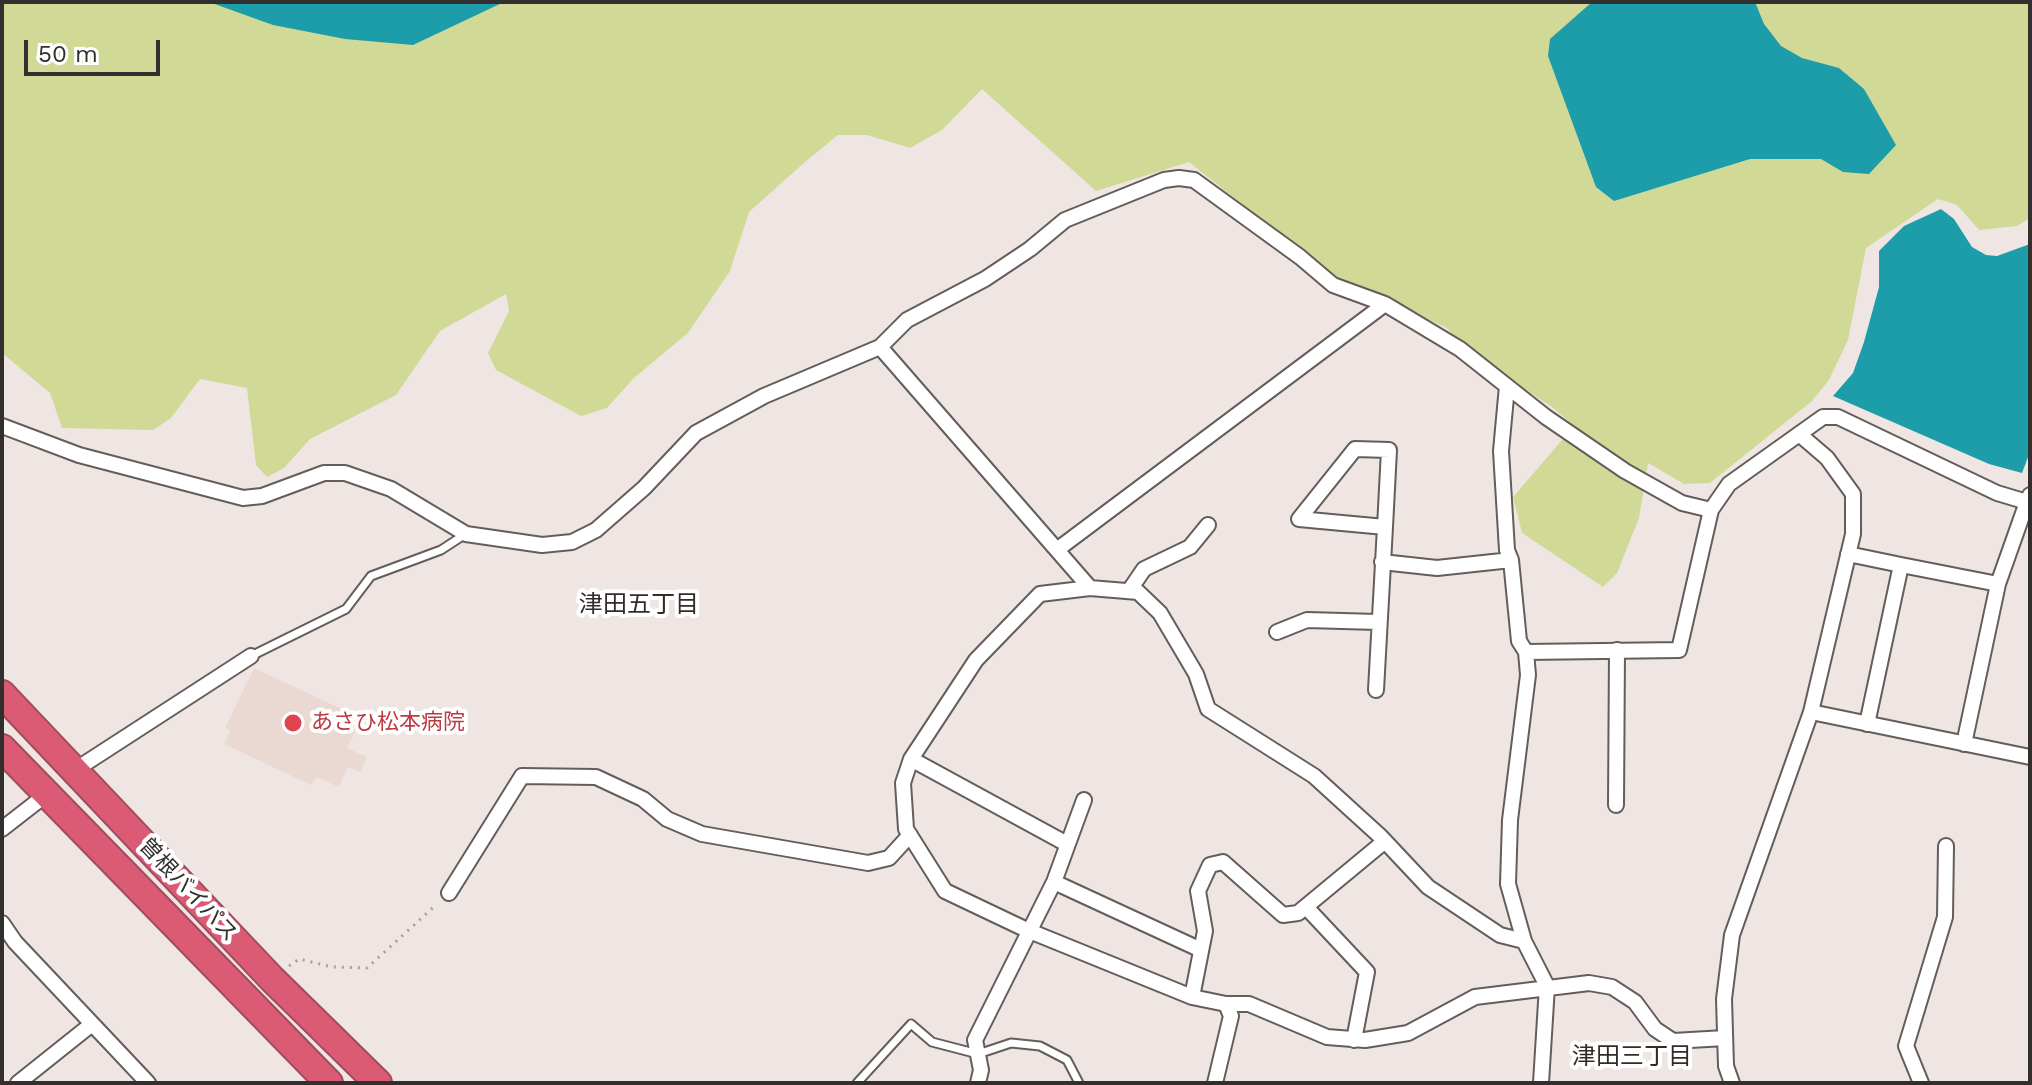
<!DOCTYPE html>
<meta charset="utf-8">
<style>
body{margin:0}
#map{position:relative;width:2032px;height:1085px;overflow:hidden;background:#efe6e3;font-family:"Work Sans",sans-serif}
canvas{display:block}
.frame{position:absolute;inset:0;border:4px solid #332f2e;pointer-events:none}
.scale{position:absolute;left:24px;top:40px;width:136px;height:36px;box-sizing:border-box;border:4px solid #332f2e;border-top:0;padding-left:10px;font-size:24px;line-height:28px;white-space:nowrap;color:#332f2e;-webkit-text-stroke:6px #fff;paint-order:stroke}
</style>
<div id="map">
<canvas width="2032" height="1085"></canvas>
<div class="frame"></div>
<div class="scale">50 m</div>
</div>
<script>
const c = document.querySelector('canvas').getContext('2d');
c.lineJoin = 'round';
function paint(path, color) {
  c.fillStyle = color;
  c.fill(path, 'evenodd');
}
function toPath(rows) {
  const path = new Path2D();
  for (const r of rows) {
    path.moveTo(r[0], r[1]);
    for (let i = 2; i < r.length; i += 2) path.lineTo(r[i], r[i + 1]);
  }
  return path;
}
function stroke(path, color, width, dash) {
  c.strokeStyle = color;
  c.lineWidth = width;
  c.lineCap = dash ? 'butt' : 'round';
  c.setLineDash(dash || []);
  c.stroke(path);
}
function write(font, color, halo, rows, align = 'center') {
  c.font = font + ' "Work Sans","Noto Sans JP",sans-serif';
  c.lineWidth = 8;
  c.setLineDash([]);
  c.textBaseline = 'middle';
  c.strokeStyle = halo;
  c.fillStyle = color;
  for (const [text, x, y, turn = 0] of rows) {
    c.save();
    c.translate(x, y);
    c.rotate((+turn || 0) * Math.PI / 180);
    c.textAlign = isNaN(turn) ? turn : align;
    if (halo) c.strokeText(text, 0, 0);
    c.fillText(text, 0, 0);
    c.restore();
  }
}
paint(toPath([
 [254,668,361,718,347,748,367,757,360,772,348,767,339,787,316,777,311,785,224,744,230,731,225,728]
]), '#e9d9d2');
paint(toPath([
 [2,2,2030,2,2030,218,2017,226,1979,230,1957,205,1938,199,1866,248,1848,340,1829,380,1812,401,1710,483,1684,484,1648,463,1639,518,1617,573,1603,587,1522,533,1513,497,1574,426,1552,407,1469,353,1447,328,1336,279,1189,162,1096,191,982,89,942,130,910,148,867,135,838,135,805,162,749,212,730,271,688,333,634,378,607,408,581,416,496,370,488,353,509,311,506,294,440,331,396,395,310,439,284,468,267,477,256,465,247,388,200,379,171,418,153,430,62,428,50,393,2,353]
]), '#d1d997');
paint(toPath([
 [209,2,504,2,413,45,345,39,273,25],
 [1592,2,1755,2,1764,24,1781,46,1802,58,1839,68,1864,89,1896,145,1869,174,1843,172,1821,159,1750,159,1614,201,1596,187,1548,56,1550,39],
 [1941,209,1954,219,1972,247,1986,255,1997,256,2030,244,2030,452,2022,473,1989,464,1833,396,1853,373,1864,342,1879,287,1879,251,1904,226]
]), '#1d9ca9');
const lane = toPath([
 [251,656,346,609,371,576,441,550,464,535],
 [857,1083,911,1024,932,1042,978,1054,1011,1043,1040,1046,1067,1060,1079,1083]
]);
const street = toPath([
 [880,347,1090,588],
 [1507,386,1501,451,1507,550,1511,560],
 [2,426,79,455,243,498,262,496,324,473,345,473,391,489,466,534,542,545,572,542,596,530,644,488,696,433,764,396,880,347,907,320,985,279,1030,249,1065,220,1164,180,1179,178,1194,180,1300,257,1333,285,1385,304,1460,349,1546,417,1625,471,1682,503,1711,510],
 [1058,549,1385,304],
 [1848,554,1901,565],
 [1382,562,1437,568,1511,560,1519,641,1526,652],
 [1998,584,2027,502],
 [1129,591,1144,569,1190,547,1208,525],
 [1277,632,1307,620,1378,622],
 [1376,690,1385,527,1299,519,1355,449,1389,450,1385,527],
 [1811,712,2030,757],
 [1867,724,1901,565,1998,584,1964,744],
 [911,759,1067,844],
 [75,770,251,656],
 [1616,805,1617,650],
 [2,829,47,794],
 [1054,882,1084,800],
 [449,893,522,776,596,777,643,799,667,819,702,834,868,863,889,858,910,835],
 [1306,907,1367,972,1354,1040],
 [2,923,15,942,148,1083],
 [1524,941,1500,935,1428,887,1381,837,1314,776,1208,709,1196,674,1160,613,1138,592,1090,588,1040,594,976,660,911,759,903,783,906,829,945,891,1027,930,1192,997,1226,1004,1249,1004,1327,1037,1365,1040,1408,1033,1475,997,1589,983,1612,987,1635,1002,1655,1029,1673,1041,1725,1038],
 [1192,997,1205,931,1198,891,1210,865,1223,862,1283,915,1298,913,1385,841],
 [18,1083,92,1024],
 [978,1083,981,1070,975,1040,1054,882,1199,949],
 [1215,1083,1231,1016,1226,1004],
 [1541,1083,1547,986,1524,941,1508,884,1510,820,1528,675,1526,652,1679,650,1711,510,1729,484,1823,417,1838,417,1997,493,2027,502,2030,495],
 [1732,1083,1726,1066,1724,999,1732,935,1811,712,1853,534,1853,494,1827,458,1799,434],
 [1921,1083,1906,1046,1945,917,1946,846]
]);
const highway = toPath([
 [2,694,272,979,378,1083],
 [2,748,329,1083]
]);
stroke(lane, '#645d5a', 11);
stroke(street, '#645d5a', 18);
stroke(highway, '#a14c5c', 30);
stroke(toPath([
 [289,966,299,959,332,967,367,968,437,904]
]), '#a69f9d', 3, [2, 6]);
stroke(lane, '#fff', 7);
stroke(street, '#fff', 14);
stroke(highway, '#dc5b74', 26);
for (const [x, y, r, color] of [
 [293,723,10,"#e0444e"]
]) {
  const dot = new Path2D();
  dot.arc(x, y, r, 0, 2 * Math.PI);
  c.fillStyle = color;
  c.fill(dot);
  stroke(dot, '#fff', 3);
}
write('22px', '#be3a42', '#fff', [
 ["あさひ松本病院",311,723]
], 'left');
write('22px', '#332f2e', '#fff', [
 ["曽根バイパス",188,890,47]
]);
write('24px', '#322b29', '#fff', [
 ["津田五丁目",639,605],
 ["津田三丁目",1632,1057]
]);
</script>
